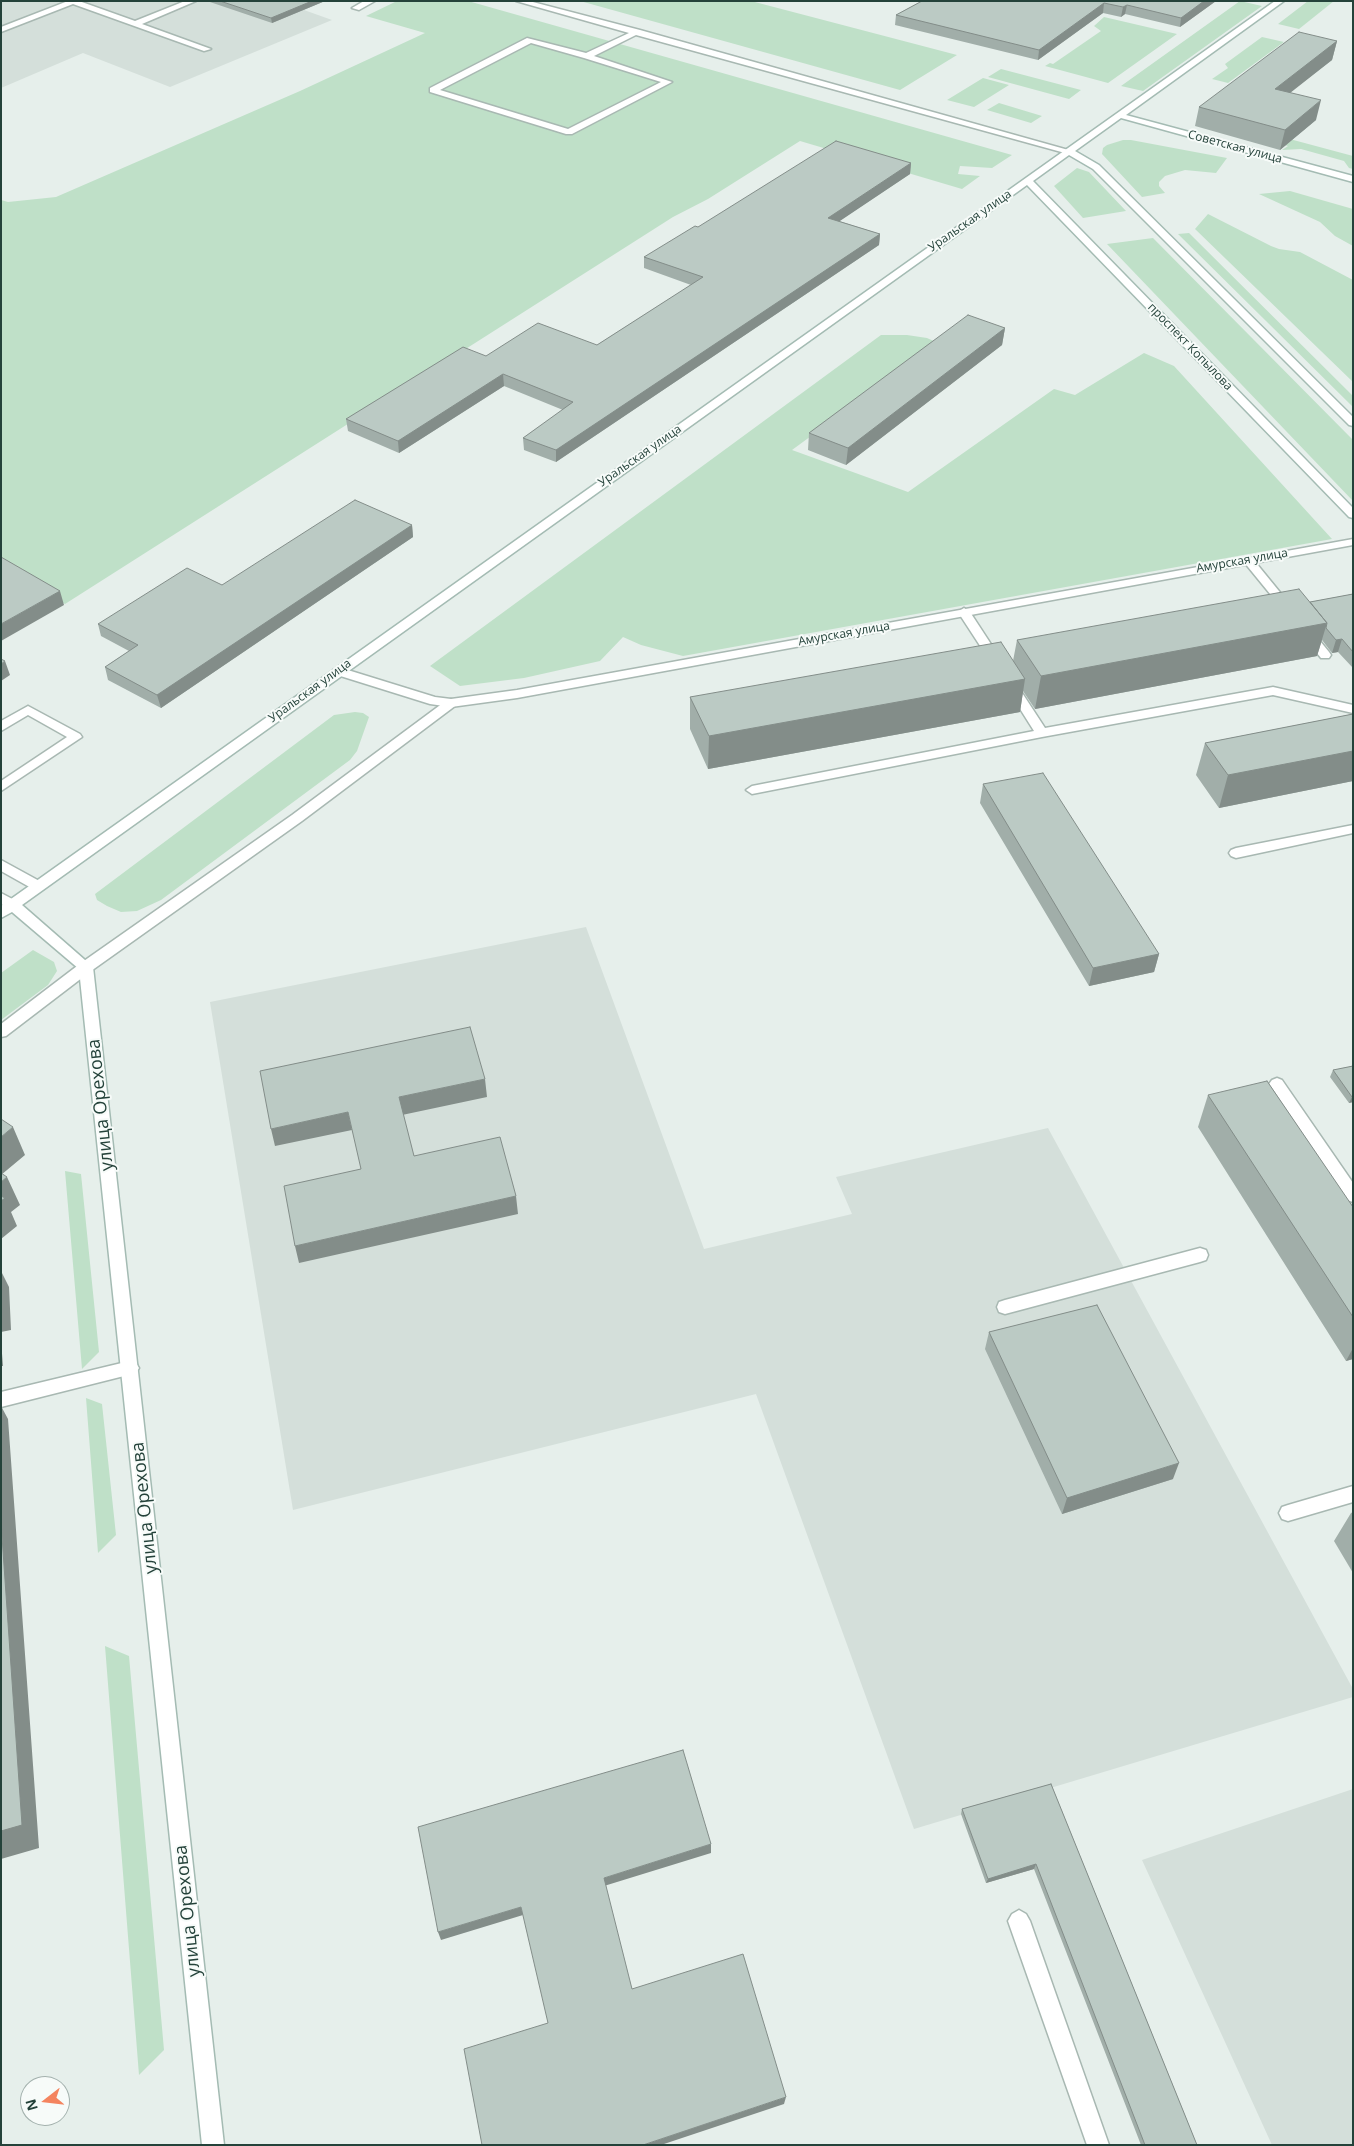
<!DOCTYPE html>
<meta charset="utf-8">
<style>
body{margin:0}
#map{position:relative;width:1354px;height:2146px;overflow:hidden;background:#e6efeb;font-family:"Open Sans",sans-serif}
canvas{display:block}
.frame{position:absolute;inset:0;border:2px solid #24423a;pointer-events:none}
.north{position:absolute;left:20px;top:2076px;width:50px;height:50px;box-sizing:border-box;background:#f7fbf9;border:1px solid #a3b1ad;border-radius:50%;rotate:254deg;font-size:14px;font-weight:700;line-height:20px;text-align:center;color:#24423a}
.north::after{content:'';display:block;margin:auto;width:18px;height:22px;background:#f4845f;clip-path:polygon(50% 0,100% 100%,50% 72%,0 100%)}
</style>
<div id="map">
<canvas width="1354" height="2146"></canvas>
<div class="frame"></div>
<div class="north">N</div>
</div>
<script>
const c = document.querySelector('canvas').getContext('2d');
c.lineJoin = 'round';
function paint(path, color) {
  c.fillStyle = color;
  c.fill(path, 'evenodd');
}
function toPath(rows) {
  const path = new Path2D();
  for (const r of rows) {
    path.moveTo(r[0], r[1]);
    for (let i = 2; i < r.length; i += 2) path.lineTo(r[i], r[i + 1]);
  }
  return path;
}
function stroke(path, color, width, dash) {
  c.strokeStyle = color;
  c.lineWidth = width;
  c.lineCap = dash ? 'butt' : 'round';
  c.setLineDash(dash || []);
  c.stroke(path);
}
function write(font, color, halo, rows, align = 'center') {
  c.font = font + ' "Open Sans",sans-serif';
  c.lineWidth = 4;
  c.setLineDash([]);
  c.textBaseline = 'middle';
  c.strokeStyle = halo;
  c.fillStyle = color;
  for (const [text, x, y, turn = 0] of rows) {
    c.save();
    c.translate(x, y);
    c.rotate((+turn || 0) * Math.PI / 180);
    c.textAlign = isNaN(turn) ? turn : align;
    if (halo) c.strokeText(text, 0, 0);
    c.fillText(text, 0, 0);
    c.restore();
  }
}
paint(toPath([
 [1,1,325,1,304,10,332,20,170,87,83,53,1,88],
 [586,927,704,1249,852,1214,836,1177,1048,1128,1353,1689,1353,1697,914,1829,756,1394,293,1510,210,1002],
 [1353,1789,1353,2145,1272,2145,1142,1860]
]), '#d4dfda');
paint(toPath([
 [397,1,468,1,1012,155,992,168,960,166,958,174,980,176,962,189,800,141,708,199,673,217,65,604,1,567,1,200,8,202,56,197,300,91,425,33,366,16],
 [580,1,751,1,957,55,900,90],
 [1240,1,1262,6,1143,91,1121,86],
 [1308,1,1334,1,1299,29,1278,24],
 [1104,17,1177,34,1108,83,1045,66,1050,63,1053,64,1101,31,1094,26],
 [1262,37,1284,42,1228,83,1212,79,1228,68,1225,64],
 [1001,69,1081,90,1069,99,988,77],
 [983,78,1009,85,974,107,947,100],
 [999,103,1042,116,1031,123,987,110],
 [1204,116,1353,156,1353,169,1349,168,1344,161,1301,149,1282,150,1288,146,1197,121],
 [1123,140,1131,140,1227,158,1216,173,1185,170,1165,176,1159,182,1159,186,1165,193,1142,197,1102,154,1103,148,1107,145],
 [1077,168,1089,172,1126,211,1083,218,1054,186],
 [1290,191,1353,209,1353,246,1335,236,1320,222,1259,194],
 [1208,214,1271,246,1279,249,1300,252,1353,280,1353,382,1195,229],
 [1189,233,1353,396,1353,407,1178,234],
 [1153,238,1353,440,1353,501,1107,244],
 [881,335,907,335,927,338,938,343,792,450,908,492,1054,389,1075,395,1144,353,1174,366,1332,539,683,656,641,645,623,637,600,661,524,678,460,686,430,666],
 [355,712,363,713,369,717,357,751,350,760,161,900,137,911,121,912,107,906,97,900,95,894,334,715],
 [33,950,54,962,57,971,48,985,1,1020,1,973],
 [65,1171,81,1174,99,1352,82,1369],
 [86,1398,102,1404,116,1535,98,1553],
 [105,1646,129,1656,164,2050,139,2075]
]), '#bfe0c8');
const lane = toPath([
 [68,1,79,1,135,21,185,1,196,1,142,24,211,49,204,51,73,4,1,32,1,27,68,1],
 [364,1,375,1,359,10,352,8,364,1],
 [516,1,529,1,640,30,1072,151,1065,153,636,35,594,56,672,82,572,134,566,134,430,92,430,88,527,38,586,53,629,33,516,1],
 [531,43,584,58,661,82,568,129,440,90,531,43],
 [1248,557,1252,558,1292,607,1294,609,1292,611,1284,611,1244,562,1242,560,1244,558,1248,557],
 [964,608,970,612,1002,661,1000,664,992,664,990,661,958,612,964,608],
 [1307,629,1311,630,1329,652,1331,655,1329,658,1321,658,1303,636,1301,633,1303,630,1307,629],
 [1011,681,1015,682,1045,728,1273,687,1353,705,1353,713,1273,695,1042,737,752,794,746,790,752,786,1034,731,1005,685,1011,681],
 [451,699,455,700,457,703,455,706,302,821,91,971,6,1036,1,1037,1,1024,81,963,292,815,447,700,451,699],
 [28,706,80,734,82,737,1,791,1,781,67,737,28,715,1,731,1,721,28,706],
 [1353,825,1353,833,1236,858,1231,856,1229,853,1231,850,1236,848,1353,825],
 [1,860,43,883,45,886,43,889,33,889,1,871,1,860],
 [1,893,18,902,20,905,18,908,13,910,1,904,1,893],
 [1277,1078,1282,1080,1353,1183,1353,1202,1347,1200,1272,1088,1269,1084,1272,1080,1277,1078],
 [1200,1248,1206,1250,1208,1255,1206,1260,1200,1262,1005,1314,999,1312,997,1307,999,1302,1005,1300,1200,1248],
 [130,1361,136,1363,139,1368,136,1373,1,1407,1,1392,130,1361],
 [1353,1486,1353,1502,1288,1521,1282,1519,1279,1513,1282,1507,1288,1505,1353,1486],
 [1019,1910,1026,1914,1030,1921,1109,2145,1087,2145,1008,1921,1012,1914,1019,1910]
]);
const street = toPath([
 [1353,539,1353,545,517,698,451,707,430,704,334,674,332,671,338,667,435,697,451,699,517,690,1353,539]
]);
const secondary = toPath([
 [1275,1,1284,1,1126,115,1353,176,1353,182,1121,118,1075,151,1099,165,1353,417,1353,426,1349,425,1093,169,1069,155,1033,181,1353,508,1353,518,1349,517,1027,185,22,905,93,967,224,2145,202,2145,79,969,12,912,1,918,1,906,1275,1]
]);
stroke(lane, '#a8b8b2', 3);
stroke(street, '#a8b8b2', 3);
stroke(secondary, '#a4bbb3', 3);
paint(lane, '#fff');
paint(street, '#fff');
paint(secondary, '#fff');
paint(toPath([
 [207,1,325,1,272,23],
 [922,1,1216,1,1180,27,1125,14,1121,17,1103,13,1038,60,895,25,896,15],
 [1337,41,1332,60,1290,92,1316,120,1280,150,1195,126,1199,107],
 [911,163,910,174,839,221,880,234,879,245,556,462,524,450,523,438,563,410,504,386,399,453,348,431,346,419,486,356,597,345,691,285,644,268,644,257,698,227],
 [1005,328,1002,345,846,465,808,450,809,433],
 [412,525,413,537,161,708,108,680,105,667,129,651,101,636,98,624],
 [1353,594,1353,668,1338,652,1332,653,1322,640,1317,656,1035,709,1023,691,1020,712,708,769,690,729,690,697,1013,661,1017,640,1310,602],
 [1353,714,1353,781,1219,808,1196,775,1205,743],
 [983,784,1159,954,1154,972,1089,986,980,803],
 [1353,1066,1353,1102,1349,1103,1330,1077,1333,1070],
 [1208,1095,1353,1207,1353,1359,1346,1361,1198,1127],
 [989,1332,1173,1479,1062,1514,985,1349],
 [1353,1512,1353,1573,1334,1541,1351,1513],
 [1051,1784,1197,2145,1141,2145,1034,1869,986,1883,961,1814,962,1809]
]), '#a1aea9');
paint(toPath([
 [312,1,325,1,272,23,271,18],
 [1204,1,1216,1,1180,27,1181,18],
 [1104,3,1103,13,1038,60,1039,50],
 [1127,5,1125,14,1121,17,1123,7],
 [1337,41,1332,60,1271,108,1275,89],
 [1321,100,1316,120,1280,150,1285,130],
 [911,163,910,174,828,229,828,218],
 [880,234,879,245,556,462,556,450],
 [1005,328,1002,345,846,465,848,448],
 [503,374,504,386,399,453,398,441],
 [412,525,413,537,161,708,157,695],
 [60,591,64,605,1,641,1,624],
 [1327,623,1317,656,1035,709,1041,676],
 [1342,639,1338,652,1332,653,1336,640],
 [5,661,10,675,1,681,1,664],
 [1025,679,1020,712,708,769,709,736],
 [1353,751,1353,781,1219,808,1228,775],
 [1159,954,1154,972,1089,986,1093,968],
 [485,1079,487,1097,402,1115,399,1097],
 [1353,1096,1353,1102,1349,1103,1352,1097],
 [348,1112,352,1130,275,1146,271,1129],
 [13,1127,25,1155,1,1175,1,1137],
 [7,1177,20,1205,11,1212,17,1226,1,1239,1,1182],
 [516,1196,518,1214,299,1263,295,1246],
 [1,1271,9,1287,11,1330,1,1332],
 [1,1341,3,1366,1,1366],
 [1353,1348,1353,1359,1346,1361],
 [1,1406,8,1419,39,1848,1,1859],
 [1179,1463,1173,1479,1062,1514,1067,1498],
 [711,1844,711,1853,604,1886,604,1878],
 [1036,1864,1034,1869,986,1883,988,1879],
 [521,1907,523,1915,441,1940,438,1932],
 [786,2097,784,2104,661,2145,643,2145]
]), '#838d89');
const building = toPath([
 [220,1,312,1,271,18,220,1],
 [922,1,1204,1,1181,18,1127,5,1123,7,1104,3,1039,50,896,15,922,1],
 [1299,32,1337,41,1275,89,1321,100,1285,130,1199,107,1299,32],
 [836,141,911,163,828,218,880,234,556,450,523,438,573,402,503,374,398,441,346,419,463,347,486,356,538,323,597,345,703,277,644,257,695,226,698,227,836,141],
 [968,315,1005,328,848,448,809,433,968,315],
 [355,500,412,525,157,695,105,667,138,645,98,624,187,568,222,585,355,500],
 [1,557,60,591,1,624,1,557],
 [1299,589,1327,623,1041,676,1017,640,1299,589],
 [1353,594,1353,652,1342,639,1336,640,1326,628,1327,623,1310,602,1353,594],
 [1001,642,1025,679,709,736,690,697,1001,642],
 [1,659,5,661,1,664,1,659],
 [1353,714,1353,751,1228,775,1205,743,1353,714],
 [1043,773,1159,954,1093,968,983,784,1043,773],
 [470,1027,485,1079,399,1097,414,1156,500,1137,516,1196,295,1246,284,1186,361,1169,348,1112,271,1129,260,1071,470,1027],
 [1353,1066,1353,1096,1352,1097,1333,1070,1353,1066],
 [1267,1081,1353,1207,1353,1317,1208,1095,1267,1081],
 [1,1119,13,1127,1,1137,1,1119],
 [1,1173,7,1177,1,1182,1,1173],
 [1,1196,5,1198,1,1201,1,1196],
 [1097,1305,1179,1463,1067,1498,989,1332,1097,1305],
 [1,1522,22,1825,1,1831,1,1522],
 [683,1750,711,1844,604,1878,632,1989,743,1954,786,2097,643,2145,482,2145,464,2049,548,2023,521,1907,438,1932,418,1827,683,1750],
 [1051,1784,1197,2145,1145,2145,1036,1864,988,1879,962,1809,1051,1784]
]);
paint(building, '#bbcac4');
stroke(building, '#838d89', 1);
write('12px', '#24423a', '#f7fbf9', [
 ["Советская улица",1235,147,15],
 ["Уральская улица",970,221,-35],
 ["проспект Копылова",1190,347,46],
 ["Уральская улица",640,456,-35],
 ["Амурская улица",1242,561,-10],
 ["Амурская улица",844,634,-10],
 ["Уральская улица",310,691,-36]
]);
write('18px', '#24423a', '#f7fbf9', [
 ["улица Орехова",101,1105,-96],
 ["улица Орехова",145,1508,-96],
 ["улица Орехова",188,1911,-96]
]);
</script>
